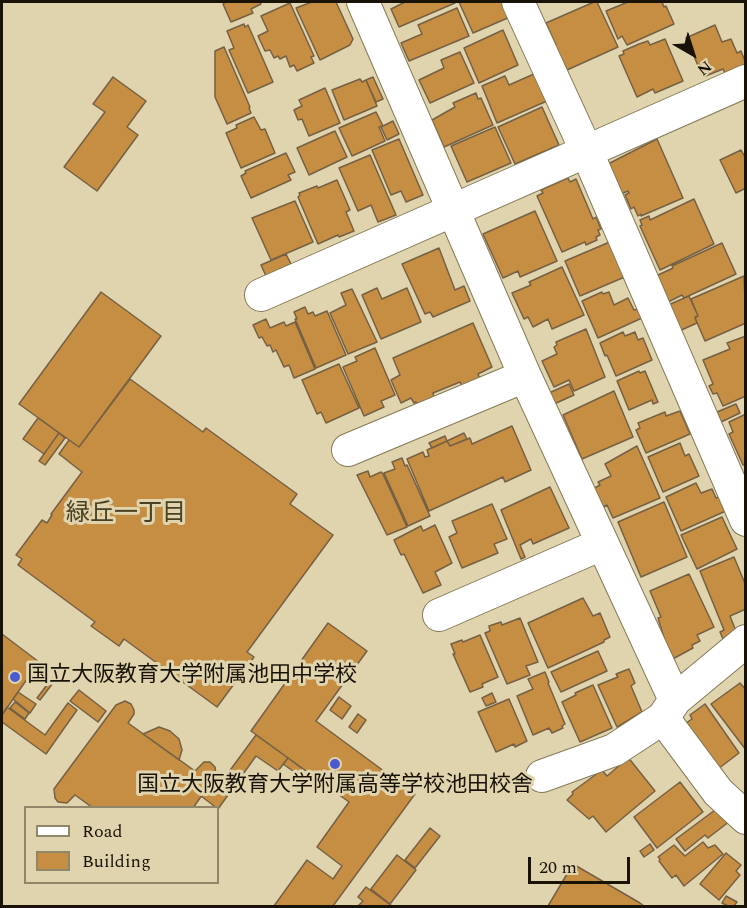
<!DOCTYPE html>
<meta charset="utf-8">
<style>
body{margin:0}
#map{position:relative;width:747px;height:908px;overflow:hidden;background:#e0d4ae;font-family:Spectral,serif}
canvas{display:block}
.frame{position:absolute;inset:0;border:3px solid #181306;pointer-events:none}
.legend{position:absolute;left:24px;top:806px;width:195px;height:78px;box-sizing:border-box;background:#e0d4ae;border:2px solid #90876b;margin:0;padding:8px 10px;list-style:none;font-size:18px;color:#181306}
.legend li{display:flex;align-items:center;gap:12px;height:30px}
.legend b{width:30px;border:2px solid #90876b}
.north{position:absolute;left:663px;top:24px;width:60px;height:60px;-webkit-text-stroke:4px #e0d4ae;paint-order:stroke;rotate:141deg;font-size:16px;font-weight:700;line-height:24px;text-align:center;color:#181306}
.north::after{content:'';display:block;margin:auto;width:21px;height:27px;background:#181306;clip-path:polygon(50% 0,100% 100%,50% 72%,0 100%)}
.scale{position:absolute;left:528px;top:857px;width:102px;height:27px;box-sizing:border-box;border:3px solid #181306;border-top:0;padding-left:8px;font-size:18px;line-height:21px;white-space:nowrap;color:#181306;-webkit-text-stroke:4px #e0d4ae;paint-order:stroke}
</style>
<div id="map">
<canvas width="747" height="908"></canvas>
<div class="frame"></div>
<ul class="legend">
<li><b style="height:8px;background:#fff"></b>Road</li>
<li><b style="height:16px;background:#c58e43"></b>Building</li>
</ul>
<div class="north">N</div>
<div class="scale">20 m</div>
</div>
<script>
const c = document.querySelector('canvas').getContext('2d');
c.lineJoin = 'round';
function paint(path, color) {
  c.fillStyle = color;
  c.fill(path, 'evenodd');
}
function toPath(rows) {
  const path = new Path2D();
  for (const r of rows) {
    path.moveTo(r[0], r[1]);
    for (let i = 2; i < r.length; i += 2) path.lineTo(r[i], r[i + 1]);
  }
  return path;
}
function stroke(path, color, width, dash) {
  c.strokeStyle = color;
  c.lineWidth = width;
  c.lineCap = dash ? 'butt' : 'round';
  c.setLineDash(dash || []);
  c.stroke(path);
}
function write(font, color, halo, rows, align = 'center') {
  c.font = font + ' Spectral,"Noto Sans JP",serif';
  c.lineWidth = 6;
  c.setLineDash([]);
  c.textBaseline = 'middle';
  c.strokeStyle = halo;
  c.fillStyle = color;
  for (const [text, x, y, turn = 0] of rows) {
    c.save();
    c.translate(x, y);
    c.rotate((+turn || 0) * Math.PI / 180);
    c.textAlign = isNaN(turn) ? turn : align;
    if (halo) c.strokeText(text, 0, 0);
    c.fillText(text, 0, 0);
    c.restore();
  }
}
const building = toPath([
 [226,2,260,2,261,4,251,9,253,13,231,22,223,4,226,2],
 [312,2,336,2,353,39,350,45,320,60,296,8,312,2],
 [405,2,454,2,455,3,399,27,391,9,405,2],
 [459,2,503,2,510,17,473,33,459,2],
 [594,2,597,2,618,47,567,70,562,59,559,60,553,47,556,45,546,23,594,2],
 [628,2,662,2,664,7,666,6,674,24,627,45,622,36,618,39,606,11,628,2],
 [290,3,314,56,311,57,314,63,297,71,294,65,290,67,286,56,280,59,278,56,274,58,270,50,265,51,258,36,268,31,261,16,290,3],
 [457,8,469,36,409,61,401,43,422,34,418,25,457,8],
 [244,24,245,27,248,25,273,82,248,93,229,50,234,48,227,31,244,24],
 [715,25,722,42,731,39,737,53,741,51,746,64,725,73,723,69,703,77,686,38,715,25],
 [503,30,518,65,479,83,464,48,503,30],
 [665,39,683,81,655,93,653,89,637,97,619,56,624,54,623,51,639,44,648,41,650,45,665,39],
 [224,47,250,107,249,108,251,113,227,124,215,97,215,51,224,47],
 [460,52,474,83,430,103,419,80,444,68,441,60,460,52],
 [534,74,547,101,497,123,482,86,505,76,509,85,534,74],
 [113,77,146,101,127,127,138,135,97,191,64,167,105,112,93,104,113,77],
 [373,77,383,99,376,102,366,80,373,77],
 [360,79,362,82,366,80,377,106,344,120,332,90,360,79],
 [325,88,340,123,309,136,302,119,298,120,294,110,302,106,299,100,325,88],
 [476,93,478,99,481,98,493,125,444,147,432,120,455,107,453,103,476,93],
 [542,107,559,145,515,164,498,127,542,107],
 [376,112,383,126,379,127,385,141,352,156,339,128,376,112],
 [254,117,261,130,265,129,275,153,241,168,226,133,237,128,236,125,254,117],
 [393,121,399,134,387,140,381,127,393,121],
 [495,127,511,163,467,182,451,146,495,127],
 [335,131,347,157,309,175,297,148,335,131],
 [399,139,423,195,406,202,401,191,391,195,372,150,399,139],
 [657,139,683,198,641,216,641,214,638,216,634,207,631,209,625,195,629,193,628,191,621,194,608,164,657,139],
 [741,150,746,159,746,188,736,193,720,160,741,150],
 [286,153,295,172,288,175,291,180,251,198,241,176,246,173,245,171,286,153],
 [370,155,396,215,378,222,371,205,358,211,339,168,370,155],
 [568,178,570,182,576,179,593,219,596,217,601,229,598,230,600,235,596,237,597,240,586,245,585,242,562,252,537,196,543,193,541,190,568,178],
 [337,180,350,210,346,212,354,231,339,237,338,235,318,244,298,197,300,195,299,193,317,186,318,188,337,180],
 [694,199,714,244,660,270,640,226,642,225,640,220,649,216,650,220,694,199],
 [295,201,313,242,271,260,252,218,295,201],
 [535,211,557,261,520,277,518,271,503,278,483,234,535,211],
 [612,241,627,276,580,296,565,261,612,241],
 [722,243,736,274,684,298,682,295,666,303,654,277,673,268,672,266,722,243],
 [439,248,455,290,464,286,470,301,433,317,430,312,425,314,402,264,439,248],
 [286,254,291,264,266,276,261,265,286,254],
 [562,267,584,315,552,329,548,319,533,327,528,317,524,319,512,293,531,285,529,282,562,267],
 [744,276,746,323,705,341,695,318,698,316,691,299,744,276],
 [377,288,382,299,407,288,421,322,381,339,362,295,377,288],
 [352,289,377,342,348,354,330,313,346,305,341,293,352,289],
 [101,292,161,336,79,447,19,404,101,292],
 [602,292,603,294,609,292,614,305,628,298,634,310,638,309,642,318,598,338,582,301,602,292],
 [689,296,698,316,695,317,697,323,677,332,666,306,689,296],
 [305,307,308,314,313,312,315,316,327,311,346,355,316,368,295,319,297,319,294,312,305,307],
 [266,319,270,328,284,322,286,326,295,322,315,369,294,378,289,365,284,367,276,350,273,352,270,345,267,346,262,337,259,338,253,325,266,319],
 [473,323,492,367,478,374,480,379,462,386,460,382,433,393,434,398,417,405,416,402,414,403,411,398,401,403,391,380,400,375,393,358,473,323],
 [586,329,605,377,574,391,569,380,554,387,542,361,557,354,554,347,557,345,556,342,586,329],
 [623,332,625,336,635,332,638,340,643,338,652,360,616,376,607,355,605,356,600,343,623,332],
 [746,336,746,396,723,406,717,393,713,394,709,386,713,384,703,360,730,349,727,343,746,336],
 [375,348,395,395,381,401,384,407,364,416,343,367,357,361,355,357,375,348],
 [339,364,359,408,326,423,321,412,317,414,302,380,339,364],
 [639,371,640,373,645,371,658,402,653,404,652,400,629,410,617,381,639,371],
 [130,379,203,432,206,428,297,494,290,504,333,535,247,652,254,657,217,707,124,639,119,646,91,626,95,622,18,565,22,559,16,555,42,520,47,523,52,515,51,514,82,472,59,454,69,440,79,447,130,379],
 [569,384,574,395,554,404,549,393,569,384],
 [614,391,633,437,582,459,563,415,614,391],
 [736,404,740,413,721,422,717,412,736,404],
 [680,411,690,434,646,453,636,430,640,428,638,423,665,412,666,416,680,411],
 [746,414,746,464,743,465,729,434,733,432,729,422,746,414],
 [38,418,59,433,44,454,23,439,38,418],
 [512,426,531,470,505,482,503,477,429,511,407,459,423,452,425,457,429,456,427,450,447,441,450,446,470,438,472,444,512,426],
 [59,433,65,438,45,465,39,461,59,433],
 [464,433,467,439,450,446,447,441,464,433],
 [445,436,447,441,432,448,429,443,445,436],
 [680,443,685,456,689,454,699,476,663,492,648,457,680,443],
 [637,446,660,498,613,518,607,505,601,508,593,489,600,485,598,482,611,476,605,464,637,446],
 [402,458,405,466,407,465,430,516,408,526,384,473,395,469,392,462,402,458],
 [368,471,370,477,381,472,383,474,407,527,387,535,357,475,368,471],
 [696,483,701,493,712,489,716,498,722,496,728,510,681,531,666,497,696,483],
 [550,487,569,528,533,544,531,539,520,545,525,557,521,559,501,510,550,487],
 [664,502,687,557,641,577,618,522,664,502],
 [492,504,507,539,494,544,498,553,462,568,449,537,457,533,452,521,492,504],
 [722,517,737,549,697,569,681,535,722,517],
 [435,525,452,563,435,572,441,585,423,593,404,554,401,555,394,540,421,526,423,531,435,525],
 [734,557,746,586,746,609,730,616,736,631,723,639,720,632,724,630,700,571,734,557],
 [689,574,714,627,697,635,700,641,692,645,693,648,669,661,667,648,658,618,661,617,650,591,689,574],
 [583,598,593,616,600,613,610,637,604,640,604,642,548,668,528,623,583,598],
 [520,618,538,662,526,666,530,675,507,684,485,633,490,631,489,626,501,622,502,625,520,618],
 [328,623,367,651,316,721,415,794,333,906,274,906,307,860,333,879,342,866,317,847,349,802,251,731,328,623],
 [2,634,39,662,2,715,2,634],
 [480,635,498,677,482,684,483,687,470,692,453,654,455,654,451,644,462,640,463,642,480,635],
 [598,651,607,671,561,692,551,672,598,651],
 [629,669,635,683,631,686,642,712,617,727,598,685,618,677,616,674,629,669],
 [545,672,549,682,548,683,565,724,562,726,563,728,552,733,549,728,533,735,517,696,533,689,528,679,545,672],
 [53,677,56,679,40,700,37,698,53,677],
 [740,683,746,690,746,750,711,704,740,683],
 [593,685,612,728,580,742,562,702,576,695,575,693,593,685],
 [79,690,106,711,98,722,70,701,79,690],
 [18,692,36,704,30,713,13,699,18,692],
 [492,693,496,702,486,706,482,698,492,693],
 [339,697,351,706,342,719,330,710,339,697],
 [509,699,527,741,515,747,514,744,496,752,478,712,509,699],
 [125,701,131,704,134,710,134,714,128,723,195,771,204,762,210,762,215,767,216,775,193,808,93,808,75,795,67,803,58,802,55,798,54,789,116,705,125,701],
 [15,702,29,713,25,719,10,708,15,702],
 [68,703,77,710,46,754,2,722,2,715,7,707,45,735,68,703],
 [705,704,739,753,718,769,686,723,692,719,690,715,705,704],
 [358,714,366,720,357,733,349,727,358,714],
 [159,727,170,731,179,739,182,750,179,760,143,734,159,727],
 [256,735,288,758,278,771,256,756,218,809,201,796,208,787,214,792,256,735],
 [627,756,655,791,606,832,593,816,589,819,567,800,573,794,572,792,602,770,607,776,620,765,618,763,627,756],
 [288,758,304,770,300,776,283,764,288,758],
 [680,782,703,812,657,848,634,817,680,782],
 [719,807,730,821,708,838,705,835,685,851,676,839,719,807],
 [430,828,440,836,415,868,405,860,430,828],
 [703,842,708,848,715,845,723,854,684,886,676,875,672,878,659,861,660,859,658,857,674,845,685,856,703,842],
 [650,844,654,850,644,857,640,851,650,844],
 [726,853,741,865,736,871,740,875,719,900,700,884,726,853],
 [397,855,416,870,390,904,371,889,397,855],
 [573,864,640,903,644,906,548,906,573,864],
 [366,887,392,906,358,906,363,901,358,897,366,887],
 [726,896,737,902,734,906,728,906,722,903,726,896]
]);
paint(building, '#c58e43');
stroke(building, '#766043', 1.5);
const street = toPath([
 [363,2,525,376,675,700,746,641],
 [518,2,586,150,746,520],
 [261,295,746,81],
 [348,450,525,376],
 [439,615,602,544],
 [663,718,718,792,746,818],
 [542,776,614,750,663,718,675,700]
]);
stroke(street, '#857a57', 34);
stroke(street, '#fff', 32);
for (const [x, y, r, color] of [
 [15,677,6,"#4959ce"],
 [335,764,6,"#4959ce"]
]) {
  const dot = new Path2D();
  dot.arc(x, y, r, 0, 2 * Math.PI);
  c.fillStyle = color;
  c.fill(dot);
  stroke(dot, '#e0d4ae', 2);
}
write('22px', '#181306', '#e0d4ae', [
 ["国立大阪教育大学附属池田中学校",27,677],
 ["国立大阪教育大学附属高等学校池田校舎",335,787,"center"]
], 'left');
write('24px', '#4a401f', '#e0d4ae', [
 ["緑丘一丁目",126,515]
]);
</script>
